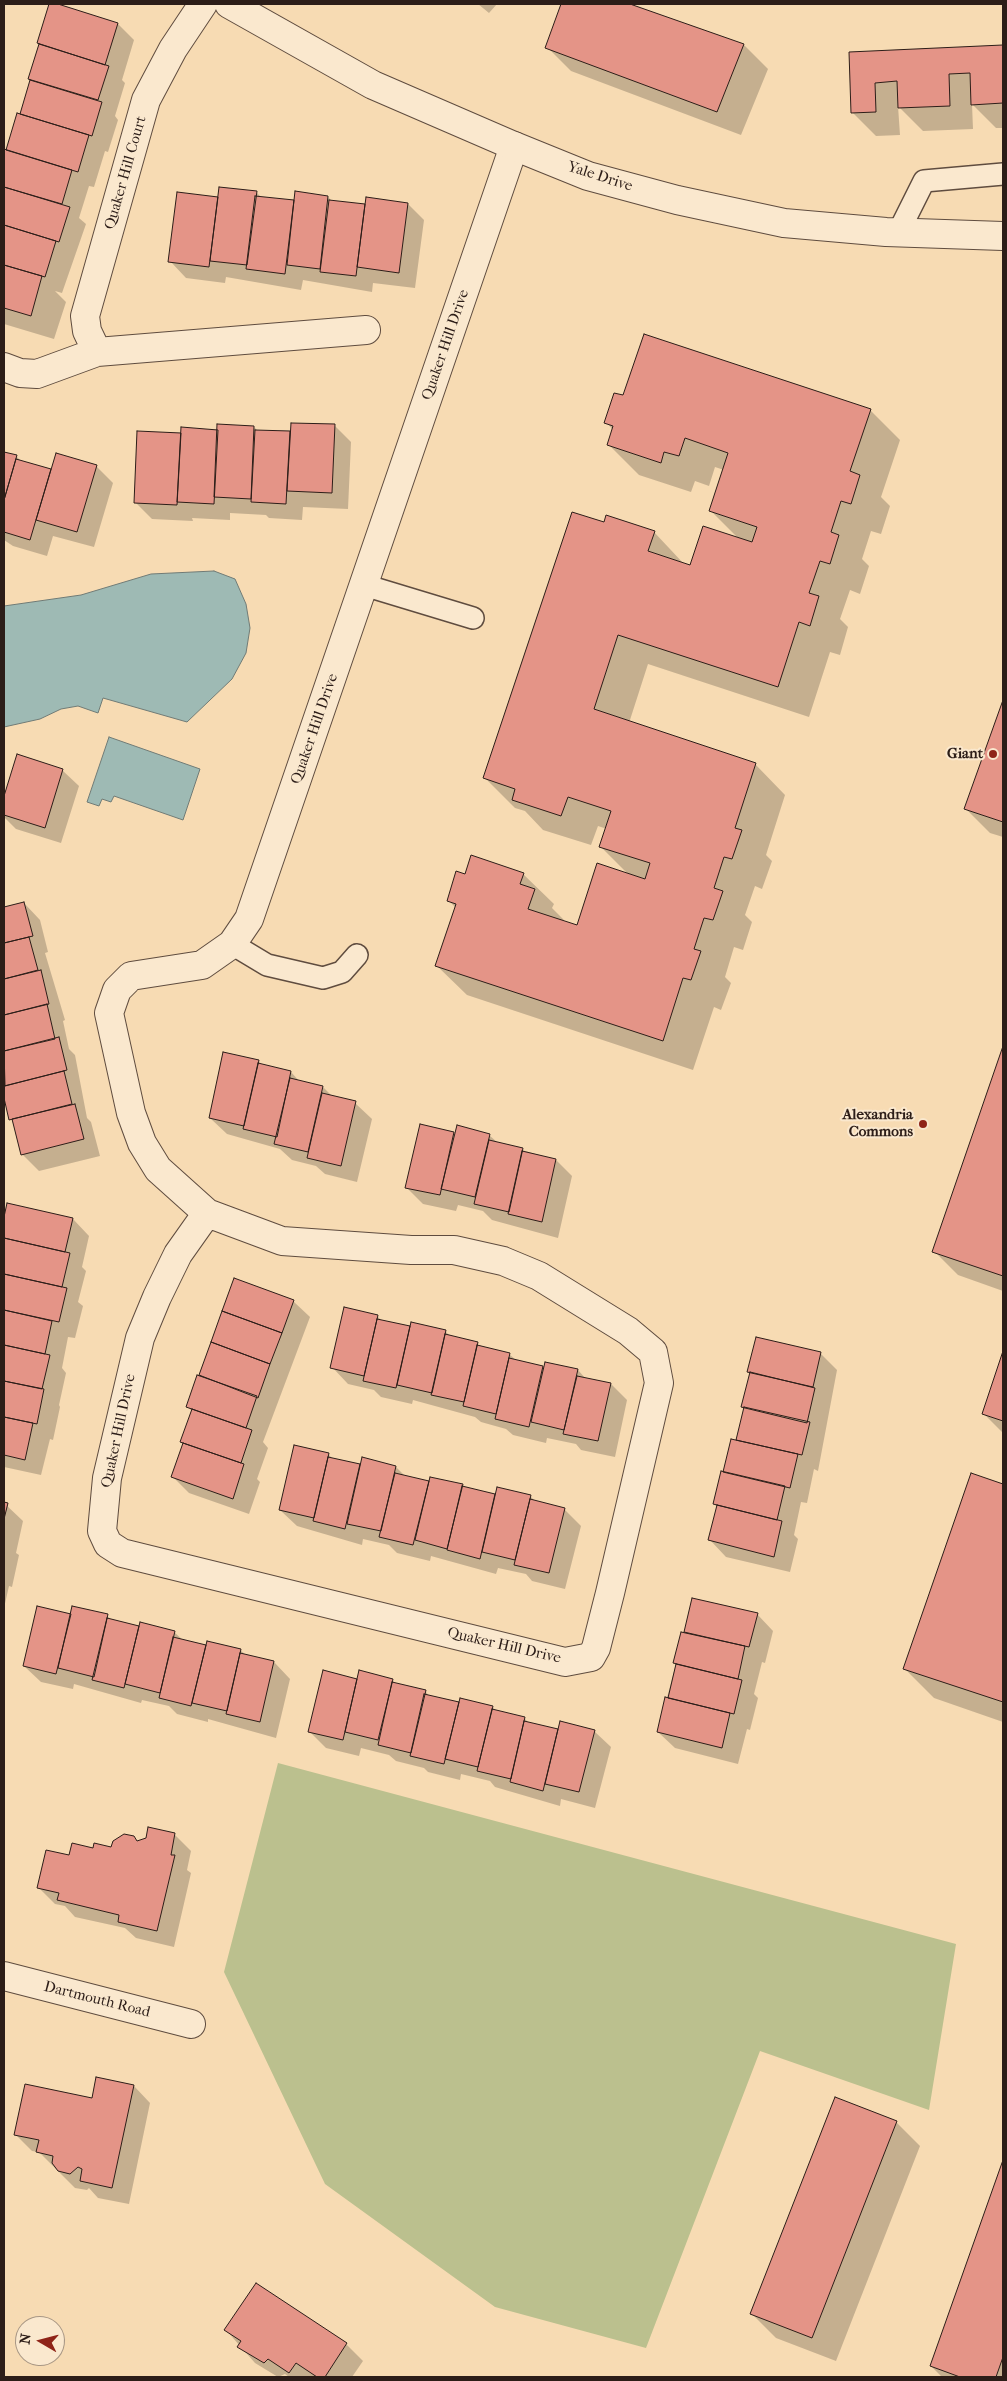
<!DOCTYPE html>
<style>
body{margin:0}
#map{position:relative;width:1007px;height:2381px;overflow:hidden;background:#f7dbb3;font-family:"IM FELL French Canon",serif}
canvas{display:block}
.frame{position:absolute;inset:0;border:5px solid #2c1d18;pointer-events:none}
.north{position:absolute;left:15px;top:2316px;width:50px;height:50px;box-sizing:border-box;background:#fae8ce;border:1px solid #a89785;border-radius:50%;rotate:278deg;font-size:14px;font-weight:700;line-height:20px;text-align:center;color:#2c1d18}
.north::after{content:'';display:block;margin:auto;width:18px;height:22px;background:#8f2418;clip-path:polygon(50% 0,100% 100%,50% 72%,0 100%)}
</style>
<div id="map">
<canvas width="1007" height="2381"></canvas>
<div class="frame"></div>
<div class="north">N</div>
</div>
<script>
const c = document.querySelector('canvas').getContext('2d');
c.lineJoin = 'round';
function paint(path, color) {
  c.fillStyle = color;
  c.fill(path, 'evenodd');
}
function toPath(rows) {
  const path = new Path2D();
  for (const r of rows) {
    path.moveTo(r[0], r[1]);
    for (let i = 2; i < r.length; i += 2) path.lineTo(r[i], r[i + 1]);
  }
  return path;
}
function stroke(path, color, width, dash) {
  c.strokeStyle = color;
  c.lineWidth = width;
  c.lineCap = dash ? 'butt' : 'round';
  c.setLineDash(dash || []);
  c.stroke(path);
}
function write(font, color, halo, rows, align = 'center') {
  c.font = font + ' "IM FELL French Canon",serif';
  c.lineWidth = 4;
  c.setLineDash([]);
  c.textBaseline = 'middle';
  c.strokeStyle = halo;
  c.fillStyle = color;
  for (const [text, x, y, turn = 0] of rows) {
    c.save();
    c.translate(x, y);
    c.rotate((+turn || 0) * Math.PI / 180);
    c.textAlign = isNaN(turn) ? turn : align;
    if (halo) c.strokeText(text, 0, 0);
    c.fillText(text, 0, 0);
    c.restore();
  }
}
paint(toPath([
 [278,1763,956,1944,929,2110,760,2051,646,2348,495,2307,325,2184,224,1972]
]), '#bbc08e');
const water = toPath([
 [214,571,235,579,246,604,250,628,246,653,232,679,187,722,103,698,98,713,78,706,61,709,40,719,4,727,4,606,81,595,151,574,214,571],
 [109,737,200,769,183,820,114,796,111,802,102,799,99,806,87,802,109,737]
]);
paint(water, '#9ebab4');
stroke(water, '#707b76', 1);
paint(toPath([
 [50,4,118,24,134,40,122,80,125,83,115,116,118,120,108,152,105,151,94,187,89,186,79,218,86,224,62,293,55,291,66,302,54,339,4,324,4,151,7,151,31,81,29,79],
 [478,4,497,4,489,13],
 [562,4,626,4,744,45,768,69,741,135,571,71,547,47],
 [1003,47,1003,128,996,128,972,104,973,129,923,131,898,106,900,135,876,136,852,112,850,54],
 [256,192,262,198,295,202,328,197,332,201,366,205,408,204,424,220,415,288,373,283,372,292,303,280,301,290,226,277,225,283,186,278,170,261,219,198],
 [624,397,870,410,900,440,881,497,890,506,881,534,871,531,862,559,869,566,860,594,850,590,840,619,848,627,840,655,830,652,809,717,648,664,629,723,755,764,785,795,766,855,772,861,762,889,755,886,745,915,752,922,743,950,734,947,725,977,731,983,721,1010,714,1007,693,1070,467,995,436,965,456,908,448,900,466,875,523,874,554,904,552,908,564,920,563,922,578,927,630,876,601,847,607,829,598,826,591,845,543,830,525,811,515,808,485,778,605,524,654,532,684,564,691,566,739,539,711,511,724,470,715,467,709,486,695,481,691,492,639,475,608,444,613,430,606,422],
 [335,426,351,442,348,509,303,507,302,520,269,518,266,515,230,513,230,520,192,518,193,521,152,519,135,502,182,434,254,427,258,431,291,433],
 [4,453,16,456,22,462,52,471,96,466,113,483,94,547,53,536,47,556,13,546,4,540],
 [1003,703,1003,837,990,833,966,809],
 [18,755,62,770,79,786,61,843,16,829,4,817,4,800],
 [24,903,40,920,48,952,45,953,65,1020,63,1021,69,1049,75,1055,87,1118,91,1122,100,1156,39,1171,22,1154,4,1093,4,1087,6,1087,4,1076,4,908],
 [1003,1050,1003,1291,958,1275,934,1251],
 [258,1061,263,1066,291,1072,300,1082,323,1087,333,1097,355,1103,372,1119,357,1182,325,1174,316,1166,292,1160,280,1149,227,1134,210,1118],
 [421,1125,455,1134,489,1135,498,1143,556,1160,572,1176,558,1238,492,1220,483,1211,458,1205,456,1211,423,1204,406,1187],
 [8,1204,73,1219,89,1236,82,1267,86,1271,78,1302,83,1306,75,1338,68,1337,62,1368,66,1373,59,1405,60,1407,53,1440,50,1439,41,1475,4,1467,4,1222],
 [235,1280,293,1301,310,1317,263,1442,268,1448,257,1479,260,1482,249,1514,189,1493,172,1476,184,1444,192,1411,187,1406],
 [377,1316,383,1322,411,1328,445,1331,451,1337,509,1354,517,1361,544,1367,578,1370,586,1379,611,1384,627,1400,615,1457,581,1450,576,1444,547,1438,546,1443,513,1435,506,1429,481,1422,475,1417,413,1400,412,1404,381,1397,374,1390,348,1384,332,1367],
 [757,1339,820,1353,837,1370,818,1471,814,1469,807,1503,801,1502,794,1535,798,1539,790,1572,726,1557,710,1540,718,1507,714,1504,737,1442,745,1409,743,1407],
 [1003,1355,1003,1433,983,1413],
 [328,1454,334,1460,361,1465,396,1467,406,1477,430,1482,431,1478,496,1496,530,1496,536,1502,564,1509,581,1526,565,1589,532,1581,526,1574,498,1568,496,1574,431,1556,430,1561,397,1553,389,1545,363,1539,362,1545,297,1526,280,1510],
 [972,1475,1003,1485,1003,1722,934,1698,904,1668],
 [4,1503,23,1521,16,1553,19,1555,12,1587,9,1586,4,1608],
 [693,1599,757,1614,773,1631,765,1663,762,1662,754,1694,758,1698,750,1730,747,1729,738,1764,675,1748,658,1732],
 [72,1615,107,1616,112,1621,174,1632,184,1641,207,1647,240,1650,246,1655,274,1662,290,1679,276,1738,208,1719,208,1722,177,1714,169,1706,142,1700,141,1703,74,1684,73,1689,41,1682,24,1666],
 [358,1680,392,1680,397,1685,425,1691,430,1697,459,1704,492,1707,497,1712,524,1718,529,1723,559,1730,594,1731,611,1747,595,1808,561,1799,560,1806,495,1787,490,1781,461,1774,460,1780,428,1772,424,1768,396,1761,389,1755,361,1748,359,1756,326,1748,309,1731],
 [149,1829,175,1835,191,1851,187,1870,191,1873,174,1947,136,1938,125,1928,75,1917,65,1906,55,1904,38,1887,70,1856,94,1849,112,1848,138,1842,147,1839],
 [97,2078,134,2086,150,2103,129,2204,98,2198,89,2188,87,2190,75,2188,39,2152,32,2151,15,2134,93,2100],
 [896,2122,920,2146,836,2361,776,2338,752,2314],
 [1003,2164,1003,2377,942,2377,931,2366],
 [256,2285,346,2344,363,2361,352,2377,289,2377,285,2374,278,2377,255,2363,226,2330]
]), '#0003');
const building = toPath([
 [49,4,58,4,118,23,105,65,37,43,49,4],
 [561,4,630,4,744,44,717,112,545,48,561,4],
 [39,44,109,66,98,100,28,79,39,44],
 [1003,45,1003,103,971,105,970,73,949,74,950,106,898,108,897,81,875,83,876,112,851,113,849,52,1003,45],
 [30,80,102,102,92,136,20,114,30,80],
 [17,113,89,135,78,172,6,150,17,113],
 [4,149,72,170,62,204,4,187,4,149],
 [4,187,70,207,59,242,4,225,4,187],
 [219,187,257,191,247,265,210,261,219,187],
 [295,191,328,196,320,269,287,265,295,191],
 [177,192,218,197,209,267,168,262,177,192],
 [255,196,294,200,285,274,246,269,255,196],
 [366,197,408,203,399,273,357,267,366,197],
 [329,200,365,204,356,276,320,272,329,200],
 [4,225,56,241,45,277,4,265,4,225],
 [4,265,42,276,31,316,4,308,4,265],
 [644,334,871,409,850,471,860,475,851,504,841,501,831,532,839,535,830,564,820,561,809,593,819,596,810,626,799,622,778,687,618,635,594,709,756,763,735,828,742,830,732,859,724,857,714,888,723,891,713,920,704,918,694,949,701,951,691,980,683,978,663,1041,435,966,456,904,447,901,456,871,465,874,471,855,524,873,520,884,535,889,528,909,577,925,597,863,645,879,650,863,599,847,611,811,568,797,561,816,512,800,515,789,483,778,572,512,604,522,606,515,655,531,648,551,690,565,703,526,752,542,757,527,709,511,728,453,685,438,679,456,664,452,661,463,607,445,613,426,604,423,614,393,623,395,644,334],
 [291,423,335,424,332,493,287,491,291,423],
 [217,424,254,426,251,499,214,497,217,424],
 [181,427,218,430,214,504,177,502,181,427],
 [255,430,290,431,286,504,251,502,255,430],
 [137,431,181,433,177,505,134,503,137,431],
 [4,452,17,455,4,500,4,452],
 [56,453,97,465,77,532,36,520,56,453],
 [16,459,51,469,30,540,4,532,4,500,16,459],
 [1003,700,1003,822,964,809,1003,700],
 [17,754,63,769,45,828,4,815,4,796,17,754],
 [24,902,33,936,4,943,4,907,24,902],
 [29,937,38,970,4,979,4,943,29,937],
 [41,970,49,1004,4,1015,4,979,41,970],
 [47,1004,55,1039,4,1051,4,1015,47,1004],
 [59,1037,67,1070,5,1086,4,1051,59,1037],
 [1003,1046,1003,1276,932,1252,1003,1046],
 [223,1052,259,1060,244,1126,209,1118,223,1052],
 [258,1063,291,1071,277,1137,243,1129,258,1063],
 [64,1071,72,1104,9,1120,4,1098,4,1086,64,1071],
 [290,1078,323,1086,308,1152,274,1144,290,1078],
 [322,1093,356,1101,341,1166,307,1158,322,1093],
 [75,1104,84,1139,21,1155,12,1119,75,1104],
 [420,1124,454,1132,440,1195,405,1188,420,1124],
 [457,1125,490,1134,475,1197,441,1189,457,1125],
 [489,1140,523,1148,509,1212,474,1204,489,1140],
 [522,1151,556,1159,542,1222,508,1214,522,1151],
 [7,1203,73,1218,65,1252,4,1238,4,1217,7,1203],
 [4,1238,70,1253,62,1287,4,1274,4,1238],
 [4,1274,67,1288,59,1322,4,1310,4,1274],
 [234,1278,294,1300,282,1333,222,1311,234,1278],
 [344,1307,378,1315,364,1376,330,1368,344,1307],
 [4,1310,52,1321,45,1354,4,1345,4,1310],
 [222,1311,282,1333,270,1364,211,1342,222,1311],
 [377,1319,410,1326,396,1388,363,1381,377,1319],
 [411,1322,446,1330,432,1393,397,1385,411,1322],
 [445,1334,478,1342,464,1402,431,1395,445,1334],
 [756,1337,821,1352,813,1387,747,1372,756,1337],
 [211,1342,270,1364,258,1398,199,1375,211,1342],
 [4,1345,50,1355,42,1389,4,1381,4,1345],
 [477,1345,510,1353,496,1414,463,1406,477,1345],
 [1003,1351,1003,1421,982,1414,1003,1351],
 [509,1358,543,1366,529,1427,495,1419,509,1358],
 [545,1362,578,1369,564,1430,531,1422,545,1362],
 [750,1372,815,1388,807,1423,741,1407,750,1372],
 [197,1375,257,1396,246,1428,186,1407,197,1375],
 [577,1376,611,1383,598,1441,563,1434,577,1376],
 [4,1381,44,1389,37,1424,4,1417,4,1381],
 [744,1407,810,1422,802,1455,736,1440,744,1407],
 [192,1409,252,1430,241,1463,180,1442,192,1409],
 [4,1417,33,1423,25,1460,4,1455,4,1417],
 [731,1439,798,1454,790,1488,723,1472,731,1439],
 [183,1443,244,1464,233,1499,171,1477,183,1443],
 [294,1445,329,1453,314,1518,279,1510,294,1445],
 [328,1457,360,1464,345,1529,313,1521,328,1457],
 [362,1457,396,1466,381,1531,347,1524,362,1457],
 [721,1471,785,1486,777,1520,713,1504,721,1471],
 [395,1473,429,1481,413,1545,379,1537,395,1473],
 [971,1473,1003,1484,1003,1702,903,1669,971,1473],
 [430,1477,463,1484,447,1549,415,1540,430,1477],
 [462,1486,495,1494,480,1559,447,1550,462,1486],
 [497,1487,531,1495,515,1560,482,1552,497,1487],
 [530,1499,565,1508,549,1573,514,1565,530,1499],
 [4,1502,8,1503,4,1519,4,1502],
 [717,1505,782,1521,774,1557,708,1540,717,1505],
 [692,1598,758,1613,749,1647,684,1632,692,1598],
 [37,1606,71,1614,56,1674,23,1666,37,1606],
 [72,1606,108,1614,94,1677,58,1668,72,1606],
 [107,1618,139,1626,124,1688,92,1680,107,1618],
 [140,1622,175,1631,160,1693,125,1684,140,1622],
 [681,1632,745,1646,738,1679,673,1663,681,1632],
 [173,1637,206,1645,191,1706,159,1698,173,1637],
 [207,1641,241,1649,227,1711,192,1703,207,1641],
 [240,1653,274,1661,260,1722,226,1714,240,1653],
 [676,1664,742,1680,734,1714,668,1698,676,1664],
 [323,1670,357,1679,343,1740,308,1732,323,1670],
 [359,1670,393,1679,378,1740,345,1732,359,1670],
 [392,1682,426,1690,411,1753,378,1745,392,1682],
 [424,1694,459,1702,444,1764,410,1756,424,1694],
 [665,1697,730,1713,722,1748,657,1732,665,1697],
 [460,1698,493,1706,478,1767,445,1759,460,1698],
 [492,1709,525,1717,511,1779,477,1771,492,1709],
 [524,1721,558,1729,543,1791,510,1782,524,1721],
 [560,1721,595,1730,579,1792,545,1784,560,1721],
 [148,1827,175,1833,171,1855,175,1855,157,1931,118,1922,119,1915,57,1900,59,1893,37,1888,46,1850,69,1855,72,1843,93,1848,94,1843,111,1847,113,1841,124,1834,134,1836,137,1841,146,1838,148,1827],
 [96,2077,134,2085,112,2188,80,2181,82,2169,78,2167,70,2174,58,2171,52,2163,53,2156,36,2152,39,2140,14,2135,25,2084,92,2098,96,2077],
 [835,2097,897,2121,812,2338,750,2314,835,2097],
 [1003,2160,1003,2357,996,2377,960,2377,930,2366,1003,2160],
 [256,2283,347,2343,325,2377,317,2377,296,2363,289,2373,268,2359,264,2363,237,2347,241,2341,224,2330,256,2283]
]);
paint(building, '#e49487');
stroke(building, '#2c1d18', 1);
const service = toPath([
 [898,233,924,181,1003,174],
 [364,585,473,618],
 [232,944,267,965,323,978,342,972,357,955]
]);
const minor = toPath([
 [97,352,87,331,85,316,146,100,173,49,203,4],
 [4,367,20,373,37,374,97,352,366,330],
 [207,1213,282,1241,411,1250,454,1250,503,1261,539,1276,628,1331,653,1352,659,1383,610,1593,596,1648,591,1657,565,1662,122,1553,108,1544,102,1531,107,1478,140,1338,157,1297,178,1254,207,1213],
 [207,1213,158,1169,142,1143,131,1113,109,1013,117,990,131,976,202,965,232,944,249,919,514,146],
 [4,1976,191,2024]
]);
const tertiary = toPath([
 [229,4,373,85,514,146,588,176,677,200,784,223,886,232,1003,236]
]);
stroke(service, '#5f4c3f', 24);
stroke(minor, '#5f4c3f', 30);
stroke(tertiary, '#5f4c3f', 30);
stroke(service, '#fae8ce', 21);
stroke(minor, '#fae8ce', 28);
stroke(tertiary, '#fae8ce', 28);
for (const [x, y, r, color] of [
 [993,754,5,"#8f2418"],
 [923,1124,5,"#8f2418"]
]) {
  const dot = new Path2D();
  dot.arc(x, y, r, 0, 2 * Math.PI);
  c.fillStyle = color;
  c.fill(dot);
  stroke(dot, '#fae8ce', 2);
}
write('15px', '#2c1d18', '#fae8ce', [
 ["Quaker Hill Court",126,173,-74],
 ["Yale Drive",600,177,18],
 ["Quaker Hill Drive",446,345,-71],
 ["Quaker Hill Drive",315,729,-71],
 ["Quaker Hill Drive",119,1431,-78],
 ["Quaker Hill Drive",504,1646,13],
 ["Dartmouth Road",97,2000,14]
]);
write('bold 15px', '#2c1d18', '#fae8ce', [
 ["Giant",983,754],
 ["Alexandria",913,1115],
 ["Commons",913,1132]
], 'right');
</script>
